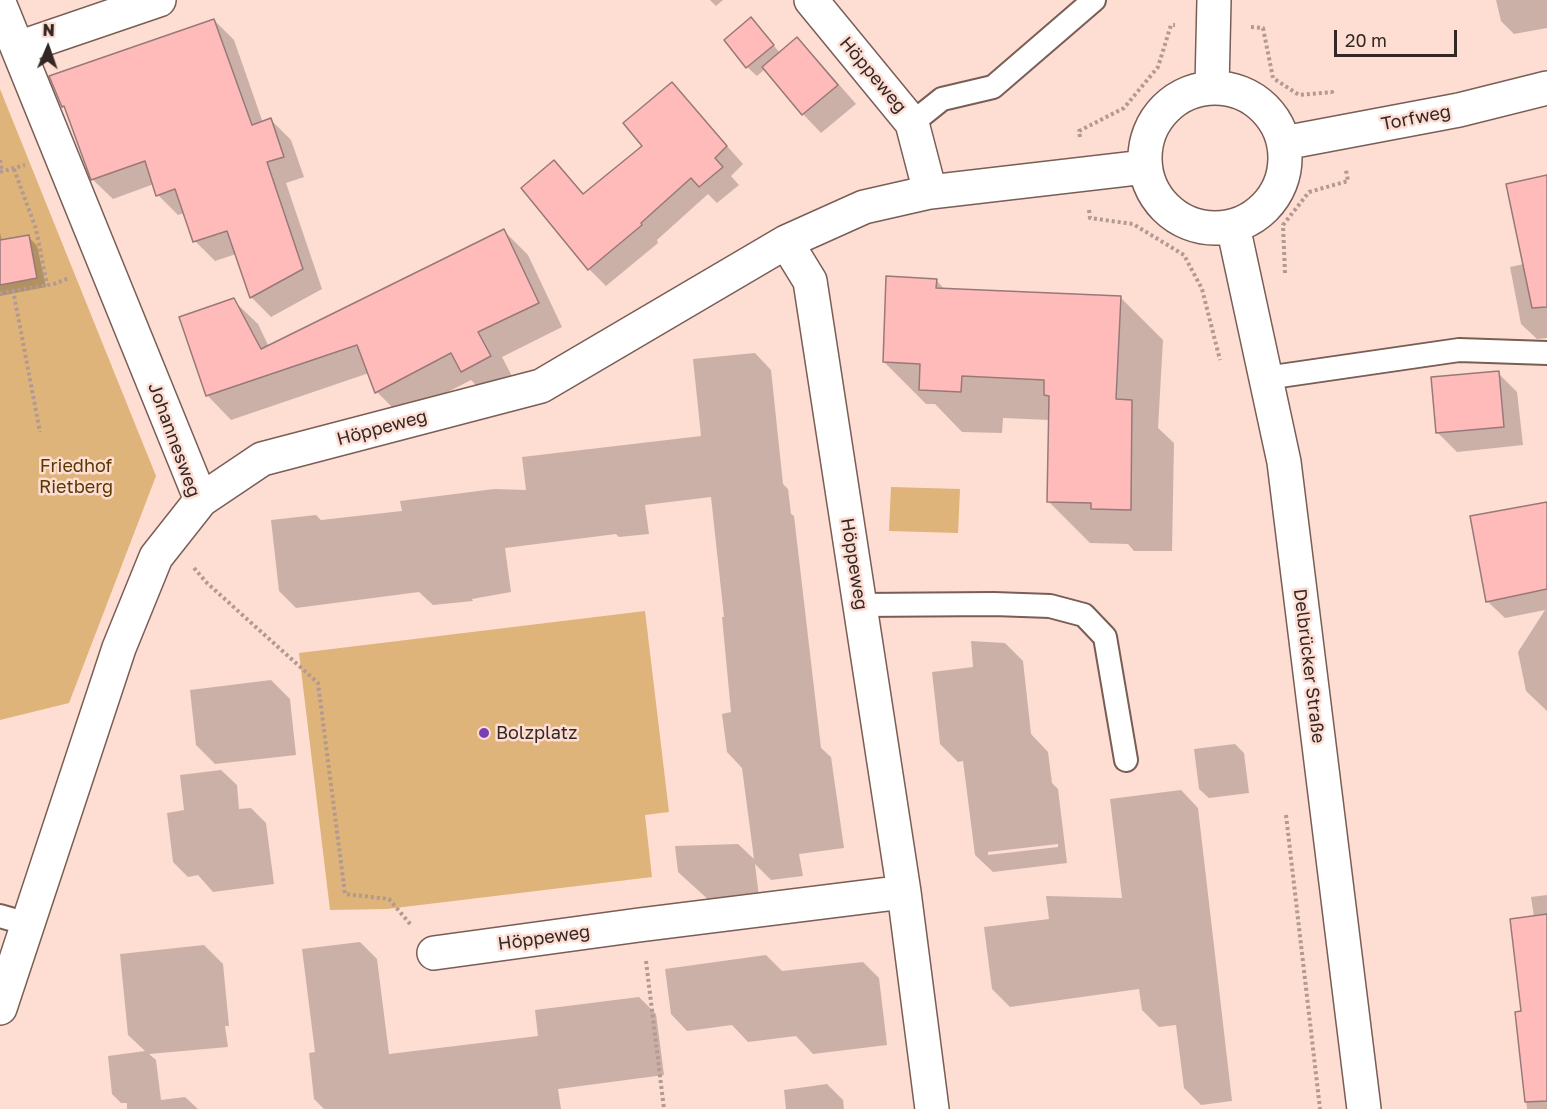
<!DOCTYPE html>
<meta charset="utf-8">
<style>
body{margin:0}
#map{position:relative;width:1547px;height:1109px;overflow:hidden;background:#feddd3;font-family:"Golos Text",sans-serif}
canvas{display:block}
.north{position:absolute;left:18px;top:18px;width:60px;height:60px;-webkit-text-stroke:4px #feddd3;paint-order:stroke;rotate:2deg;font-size:16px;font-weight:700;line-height:24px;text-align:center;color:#332724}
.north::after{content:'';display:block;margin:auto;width:21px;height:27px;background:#332724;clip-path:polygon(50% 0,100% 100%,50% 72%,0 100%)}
.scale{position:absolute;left:1334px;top:30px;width:123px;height:27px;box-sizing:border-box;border:3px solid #332724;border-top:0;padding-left:8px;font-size:18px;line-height:21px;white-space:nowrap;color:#332724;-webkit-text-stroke:4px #feddd3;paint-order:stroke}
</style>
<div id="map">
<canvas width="1547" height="1109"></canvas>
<div class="north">N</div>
<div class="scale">20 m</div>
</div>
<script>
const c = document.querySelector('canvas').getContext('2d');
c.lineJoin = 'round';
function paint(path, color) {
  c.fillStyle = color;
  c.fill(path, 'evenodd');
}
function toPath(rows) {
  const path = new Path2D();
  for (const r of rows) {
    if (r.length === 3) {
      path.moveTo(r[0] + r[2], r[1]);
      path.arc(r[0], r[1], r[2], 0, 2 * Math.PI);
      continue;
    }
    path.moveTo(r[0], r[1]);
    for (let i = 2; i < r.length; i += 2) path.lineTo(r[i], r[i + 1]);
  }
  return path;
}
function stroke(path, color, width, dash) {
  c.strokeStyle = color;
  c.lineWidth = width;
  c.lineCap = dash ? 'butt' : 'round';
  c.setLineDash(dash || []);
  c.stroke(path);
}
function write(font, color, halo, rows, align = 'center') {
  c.font = font + ' "Golos Text",sans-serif';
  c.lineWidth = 5;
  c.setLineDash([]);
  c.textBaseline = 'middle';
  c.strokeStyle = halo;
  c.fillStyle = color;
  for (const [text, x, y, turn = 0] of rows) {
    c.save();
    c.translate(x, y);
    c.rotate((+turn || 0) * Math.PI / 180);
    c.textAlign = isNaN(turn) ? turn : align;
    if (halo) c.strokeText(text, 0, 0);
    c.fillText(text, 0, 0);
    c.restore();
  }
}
paint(toPath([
 [0,89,156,476,69,703,0,720],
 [891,487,960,489,958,533,889,531],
 [645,611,669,812,645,815,652,877,387,909,330,910,299,653]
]), '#deb47a');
paint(toPath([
 [710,0,723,0,716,6],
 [1496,0,1547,0,1547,28,1514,34,1501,21],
 [214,20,234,40,263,123,271,120,291,140,304,177,286,183,322,289,271,317,251,297,236,254,215,261,195,241,185,213,178,215,158,195,154,184,113,199,92,179,67,110,63,106],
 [760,29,780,53,797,39,816,58,856,104,821,133,803,114,765,69,757,76,747,67],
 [672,84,743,164,731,176,739,185,717,203,708,194,657,240,658,243,606,286,589,269,523,188,554,162,585,195,645,146],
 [1547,177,1547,338,1537,339,1521,324,1510,267,1524,264],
 [504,231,528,255,562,327,502,357,514,380,486,395,471,380,401,416,377,392,369,373,231,420,207,395,233,300,258,324,269,347],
 [0,233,2,241,28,236,37,246,46,287,0,296],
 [936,280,945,290,1121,298,1163,340,1158,428,1174,443,1172,551,1134,551,1128,544,1090,543,1048,501,1050,420,1003,418,1002,433,962,432,935,404,926,404,884,362],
 [755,353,771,370,783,484,788,489,791,514,794,516,821,748,831,757,844,848,799,854,803,876,771,880,755,864,759,897,712,903,678,872,675,846,738,844,754,859,742,768,727,752,722,714,731,712,722,617,724,617,711,497,645,505,649,534,619,537,616,534,505,548,511,592,472,599,473,601,433,605,419,592,296,608,279,591,271,520,316,515,321,520,402,511,400,501,494,489,526,490,522,457,701,436,693,359],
 [1498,373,1517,392,1523,445,1457,452,1438,433],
 [1547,503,1547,711,1526,691,1518,652,1545,610,1505,618,1487,601],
 [971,641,1005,643,1023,661,1031,734,1048,752,1052,783,1058,789,1067,863,993,872,975,855,963,761,958,762,940,744,932,672,973,667],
 [1058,844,1058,847,988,855,988,852],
 [271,680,290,699,296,755,215,764,196,745,190,690],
 [1235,744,1244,753,1249,793,1209,798,1199,789,1194,749],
 [221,770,237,785,239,809,251,808,266,823,274,884,213,892,198,875,188,877,173,862,167,813,184,810,180,775],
 [1181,790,1198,808,1232,1101,1201,1105,1184,1088,1176,1025,1159,1027,1142,1010,1139,989,1010,1007,992,989,984,927,1049,919,1046,896,1122,898,1110,799],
 [1547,895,1547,1109,1527,1109,1516,1013,1523,1012,1534,917,1531,897],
 [360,942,377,959,389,1054,538,1036,535,1010,639,997,656,1014,664,1075,558,1089,561,1109,324,1109,314,1099,309,1053,315,1052,302,949],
 [204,945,223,964,229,1026,225,1026,228,1047,149,1054,156,1060,161,1100,185,1097,198,1109,127,1109,127,1103,121,1103,112,1094,108,1056,145,1051,128,1035,120,954],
 [766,955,782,971,863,962,879,978,887,1045,813,1054,796,1036,748,1042,732,1025,687,1031,671,1014,665,969],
 [827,1084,843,1100,844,1109,786,1109,784,1090]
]), '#0003');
const building = toPath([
 [751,17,774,45,746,68,724,40,751,17],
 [214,19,252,125,271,118,284,157,267,162,303,269,250,298,227,231,193,242,175,189,156,196,145,161,91,180,64,106,62,107,49,76,214,19],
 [797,37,838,85,802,115,762,67,797,37],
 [672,82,727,146,715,158,723,167,699,187,691,178,641,223,642,225,588,270,521,188,554,160,583,194,642,146,623,123,672,82],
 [1547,175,1547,307,1532,308,1506,184,1547,175],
 [504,229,539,303,478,332,491,356,461,372,451,353,375,393,357,345,206,396,179,317,234,298,261,349,504,229],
 [29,235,37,278,0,285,0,240,29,235],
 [886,276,937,279,936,288,1121,296,1116,399,1132,400,1131,510,1091,509,1091,503,1047,502,1049,396,1044,395,1044,380,962,376,961,392,919,390,920,364,883,362,886,276],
 [1499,371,1504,427,1436,433,1431,377,1499,371],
 [1547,502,1547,589,1486,602,1470,516,1547,502],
 [1547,914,1547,1101,1525,1102,1515,1012,1521,1011,1510,919,1547,914]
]);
paint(building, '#ffbaba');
stroke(building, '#987979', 1.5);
const lane = toPath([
 [912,123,942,99,993,87,1094,0],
 [1266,378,1459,350,1547,353],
 [860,605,994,604,1050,606,1084,615,1105,637,1126,760],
 [0,916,28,924]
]);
const street = toPath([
 [811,0,912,123,930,192],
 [0,5,201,500],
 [18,48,159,0],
 [1212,87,1214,0],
 [1215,158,70],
 [1284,143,1459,110,1547,88],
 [1233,226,1284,462,1364,1109],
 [786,242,810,281,904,892,932,1109],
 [434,953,639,925,904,892],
 [0,1008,119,648,156,557,201,500,262,459,541,386,786,242,864,207,930,192,1145,167]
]);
stroke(lane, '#795e56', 26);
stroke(street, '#795e56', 36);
stroke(toPath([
 [1251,27,1263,28,1273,78,1299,95,1332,92,1333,95],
 [1080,137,1079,131,1124,108,1158,67,1171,25,1175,25],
 [0,160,2,172],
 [14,169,36,229,47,285],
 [0,172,25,165],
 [1089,210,1090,218,1133,224,1184,255,1202,289,1220,360],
 [1285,273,1283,225,1309,192,1348,181,1346,170],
 [13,290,40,432],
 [0,293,54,284,69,278],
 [194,568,207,583,318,683,345,894,389,899,411,925],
 [1286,815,1320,1109],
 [646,961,664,1109]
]), '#b29991', 4, [3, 3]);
stroke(lane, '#fff', 22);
stroke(street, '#fff', 33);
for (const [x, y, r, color] of [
 [484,733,6,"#7a3fb5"]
]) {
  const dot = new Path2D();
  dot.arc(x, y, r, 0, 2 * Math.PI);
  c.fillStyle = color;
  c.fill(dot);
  stroke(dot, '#feddd3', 2);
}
write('18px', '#332724', '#feddd3', [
 ["Höppeweg",873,75,50],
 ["Torfweg",1416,118,-11],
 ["Höppeweg",382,428,-15],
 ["Johannesweg",174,440,70],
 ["Höppeweg",854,564,81],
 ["Delbrücker Straße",1309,666,83],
 ["Höppeweg",544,938,-8]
]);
write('18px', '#573800', '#feddd3', [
 ["Friedhof",76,466],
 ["Rietberg",76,487]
]);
write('18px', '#332724', '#feddd3', [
 ["Bolzplatz",496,733]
], 'left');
</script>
